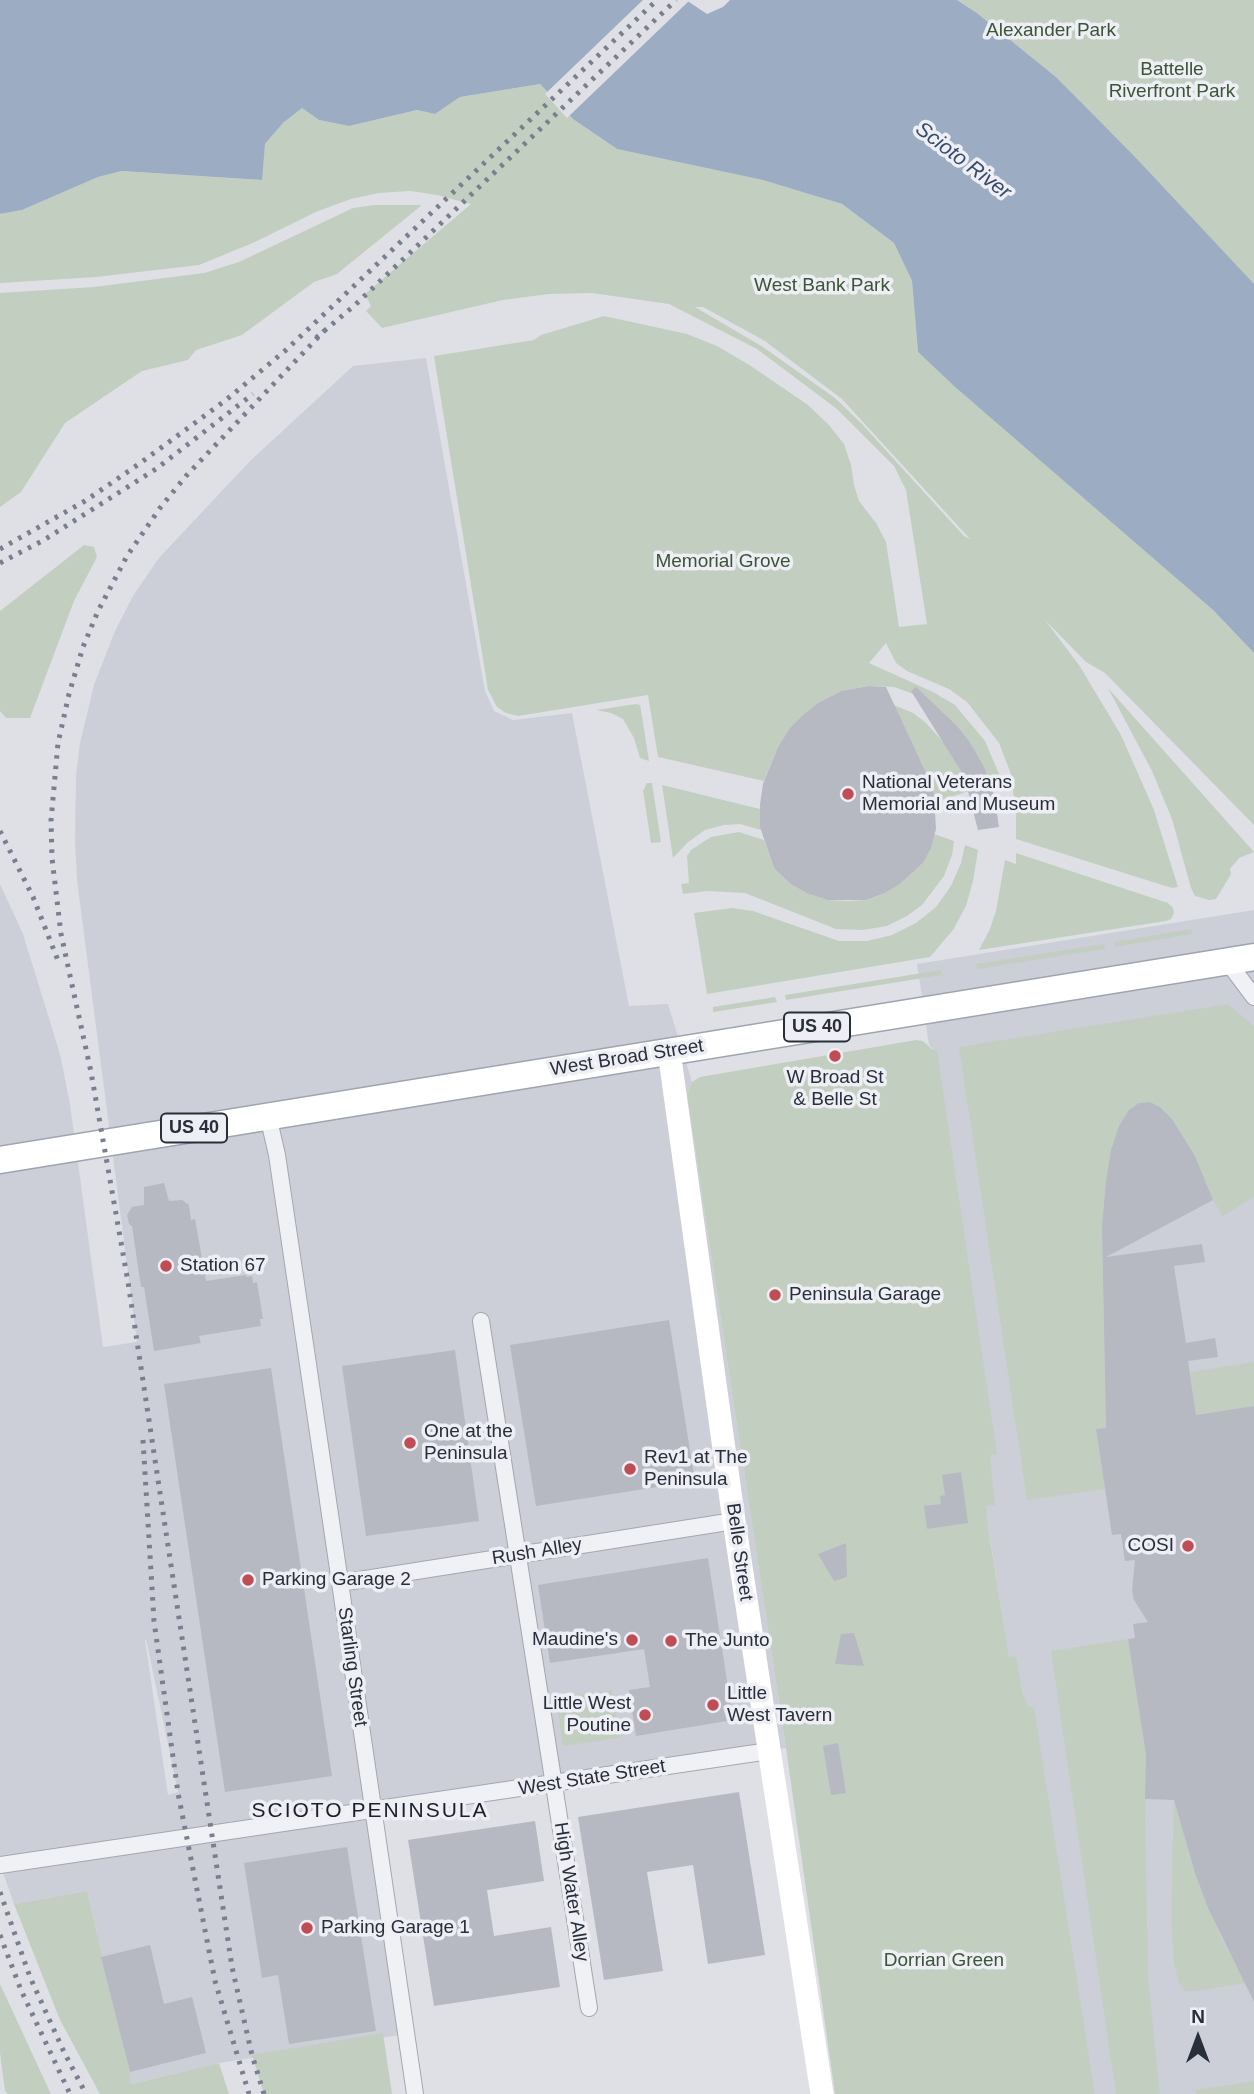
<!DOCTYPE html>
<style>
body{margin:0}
#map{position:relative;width:1254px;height:2094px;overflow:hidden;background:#dee0e6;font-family:Arial,sans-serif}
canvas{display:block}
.north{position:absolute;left:1163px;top:2003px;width:70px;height:70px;-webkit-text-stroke:5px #edeff4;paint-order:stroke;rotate:0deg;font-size:19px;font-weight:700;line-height:28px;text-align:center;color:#292e3b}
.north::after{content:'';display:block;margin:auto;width:24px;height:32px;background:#292e3b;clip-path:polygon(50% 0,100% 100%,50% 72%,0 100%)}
</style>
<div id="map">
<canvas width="1254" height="2094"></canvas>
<div class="north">N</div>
</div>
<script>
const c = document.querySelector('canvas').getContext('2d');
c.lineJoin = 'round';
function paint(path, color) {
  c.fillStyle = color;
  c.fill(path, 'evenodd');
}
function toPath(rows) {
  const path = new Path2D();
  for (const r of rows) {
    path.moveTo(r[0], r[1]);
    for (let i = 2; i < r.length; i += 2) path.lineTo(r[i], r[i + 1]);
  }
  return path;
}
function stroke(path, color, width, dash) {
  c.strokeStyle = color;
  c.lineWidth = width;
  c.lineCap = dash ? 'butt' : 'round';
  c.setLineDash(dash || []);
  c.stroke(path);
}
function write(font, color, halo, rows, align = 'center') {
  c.font = font + ' Arial,sans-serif';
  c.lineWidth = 7;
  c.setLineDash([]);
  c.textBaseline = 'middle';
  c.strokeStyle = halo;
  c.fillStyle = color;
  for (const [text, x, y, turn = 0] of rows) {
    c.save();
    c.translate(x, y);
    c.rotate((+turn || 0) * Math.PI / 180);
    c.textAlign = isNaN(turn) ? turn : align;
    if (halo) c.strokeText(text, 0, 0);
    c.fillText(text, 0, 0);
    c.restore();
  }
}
paint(toPath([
 [426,358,485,691,494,711,513,720,572,713,629,1006,668,1004,692,1082,687,1096,786,1748,374,1811,406,2034,219,2063,131,2084,130,2072,87,1891,14,1904,0,1864,0,884,23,934,60,1054,70,1104,103,1347,137,1342,77,880,75,841,76,776,80,743,94,685,115,631,133,596,158,559,250,461,353,366],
 [146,1639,178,1792,168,1795,145,1640],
 [1254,910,1254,2094,1095,2094,1030,1710,1009,1660,993,1556,985,1508,990,1449,933,1049,929,1045,917,964]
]), '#cccfd7');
paint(toPath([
 [957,0,1254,0,1254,285,1056,77,977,13],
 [540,84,573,119,617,149,764,180,842,204,894,243,912,281,918,352,955,387,1213,610,1254,653,1254,825,1105,673,1086,662,1045,620,1079,665,1121,735,1154,810,1178,887,1172,888,1016,839,1016,815,1011,774,999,743,967,702,949,689,907,671,896,663,886,643,869,663,933,692,955,705,985,741,1002,781,990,784,970,742,939,709,919,696,894,687,869,686,841,691,818,703,778,747,764,781,658,757,648,695,518,716,506,713,497,707,488,690,434,356,534,340,541,335,604,316,687,334,717,346,751,366,808,405,829,425,844,444,851,465,854,485,859,501,876,523,886,542,899,627,927,624,906,490,894,466,837,409,757,349,669,304,592,293,549,294,503,300,382,328,366,311,371,306,365,294,471,204,437,195,410,191,379,193,351,199,318,211,255,242,199,265,96,277,0,283,0,214,22,210,98,177,122,171,261,180,265,144,283,123,302,108,319,120,349,126,417,110,435,114,460,97],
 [695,307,703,307,765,341,842,399,970,539,964,536,862,424,835,398,763,347],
 [375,205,422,205,337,274,314,282,242,335,196,350,188,360,142,371,65,423,21,492,0,507,0,293,94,287,204,273,239,262,353,208],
 [84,545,94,547,97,557,74,601,30,718,6,718,0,711,0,611],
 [1108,688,1254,852,1239,858,1230,869,1231,874,1216,899,1209,900,1195,896,1191,888,1172,819,1152,771],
 [636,704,640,705,641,710,649,761,640,758,634,738,623,719,611,713,596,710],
 [894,705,913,713,925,722,945,744,964,776,969,791,935,802,927,775,916,752,903,734],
 [647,783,652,783,661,842,651,843,643,791],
 [662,785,760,809,761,830,740,824,724,825,705,830,687,843,673,858],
 [739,832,764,840,774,868,828,900,848,901,866,900,885,893,900,884,923,863,934,834,954,841,952,855,944,876,922,905,907,916,887,926,863,930,836,929,745,893,707,891,683,894,681,884,689,883,687,856,691,850,711,837],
 [965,845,978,850,973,881,966,906,953,930,930,957,707,994,694,913,732,908,753,911,839,941,867,941,892,935,916,923,936,907,951,886,961,863],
 [1016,853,1168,903,1173,908,1174,913,1171,919,1166,921,979,950,990,929,996,911,1005,860,1016,864],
 [1191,929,1192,934,1115,947,1114,942],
 [1104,944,1105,949,977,969,976,964],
 [941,970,942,975,786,1000,785,995],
 [775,997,777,1002,713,1012,713,1007],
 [1228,1004,1254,1026,1254,1197,1223,1216,1213,1200,1195,1156,1172,1119,1160,1107,1150,1102,1139,1103,1129,1110,1119,1126,1111,1150,1102,1227,1106,1428,1096,1430,1105,1489,1027,1500,959,1047],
 [916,1040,923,1041,934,1051,937,1050,997,1454,990,1455,995,1505,986,1506,987,1520,1009,1657,1016,1656,1022,1691,1029,1707,1034,1707,1095,2094,835,2094,786,1748,687,1096,692,1082,700,1077],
 [1254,1362,1254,1406,1196,1415,1190,1372],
 [1128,1639,1146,1755,1145,1820,1148,1976,1160,2094,1116,2094,1051,1651],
 [612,1690,620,1738,563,1746,556,1698],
 [1174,1800,1195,1873,1208,1908,1223,1942,1246,1983,1196,1991,1185,1991,1179,1983,1174,1963,1171,1916],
 [87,1891,130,2072,131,2084,219,2063,229,2094,100,2094,60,2020,14,1904],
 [0,1984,51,2094,8,2094,5,2091,0,2053],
 [383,2033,392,2094,264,2094,252,2055],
 [1254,2081,1254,2094,1196,2094,1196,2090]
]), '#c2cfc0');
paint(toPath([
 [0,0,686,0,707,14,723,7,730,0,957,0,977,13,1056,77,1136,158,1254,284,1254,653,1213,610,955,387,918,352,912,281,894,243,842,204,763,180,617,149,573,119,540,84,460,97,435,114,417,110,349,126,319,120,302,108,283,123,265,144,262,180,122,171,98,177,22,210,0,214]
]), '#9cacc3');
paint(toPath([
 [643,0,690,0,567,118,545,94]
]), '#dee0e6');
paint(toPath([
 [869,686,886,687,927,775,934,795,936,829,931,848,923,863,900,884,885,893,866,900,828,900,807,893,791,884,774,868,760,827,760,804,763,784,778,747,790,728,803,715,818,703,841,691],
 [916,687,957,726,970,742,985,769,994,795,999,827,978,830,964,776,911,691],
 [1150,1102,1160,1107,1172,1119,1195,1156,1213,1200,1106,1257,1202,1244,1205,1262,1174,1266,1186,1343,1215,1338,1218,1357,1188,1361,1196,1415,1254,1406,1254,2002,1208,1908,1195,1873,1174,1800,1145,1799,1146,1755,1128,1639,1135,1638,1133,1624,1148,1622,1134,1600,1132,1590,1135,1560,1125,1561,1121,1534,1112,1535,1096,1429,1106,1428,1102,1227,1106,1181,1111,1150,1119,1126,1129,1110,1139,1103],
 [164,1183,169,1201,182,1200,189,1205,191,1220,195,1219,206,1281,246,1275,246,1277,252,1276,253,1283,257,1282,263,1319,260,1319,261,1326,199,1336,201,1343,154,1351,144,1287,141,1287,132,1226,129,1224,127,1215,132,1207,144,1205,144,1187],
 [669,1320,695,1481,536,1506,510,1345],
 [455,1350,479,1521,366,1536,342,1366],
 [271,1368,332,1776,225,1792,164,1384],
 [961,1472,968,1523,927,1529,924,1506,941,1504,940,1496,945,1495,942,1475],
 [846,1543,847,1577,834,1581,818,1554],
 [708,1558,733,1720,636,1736,629,1690,650,1687,644,1649,550,1663,538,1585],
 [854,1633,864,1666,835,1664,841,1634],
 [838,1743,846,1793,831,1795,823,1746],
 [739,1792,765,1955,708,1964,693,1865,647,1872,663,1971,604,1980,578,1817],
 [535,1821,544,1881,487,1890,494,1936,551,1927,560,1987,434,2006,408,1840],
 [347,1847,376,2031,289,2044,278,1975,262,1978,244,1863],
 [150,1945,164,2004,192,1997,206,2053,130,2072,101,1957]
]), '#b6b9c2');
const street = toPath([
 [1227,961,1254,997],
 [268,1116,277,1155,305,1344,415,2094],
 [481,1321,589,2008],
 [340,1583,734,1521],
 [0,1865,769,1751]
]);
const primary = toPath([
 [0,1160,1254,957]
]);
stroke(street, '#a4a7af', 18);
stroke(primary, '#9ea4b0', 29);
stroke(street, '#f0f1f5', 16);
stroke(toPath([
 [669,1051,734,1521,822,2094]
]), '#fff', 23);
stroke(primary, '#fff', 26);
stroke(toPath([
 [316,338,356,304,676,0],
 [0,549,85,501,139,464,226,400,286,350,657,0],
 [0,563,44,540,156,469,253,394],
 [0,831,33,897,59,963],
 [143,1440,154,1621,178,1793,215,1981,249,2094],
 [0,1892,30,1977,64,2052,86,2094],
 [0,1935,21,1990,70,2094],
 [264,2094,252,2055,232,1967,128,1282,91,1072,61,934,52,858,51,821,58,743,69,694,83,647,98,611,127,556,160,508,186,476,324,331]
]), '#797f8e', 5, [3.5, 7]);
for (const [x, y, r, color] of [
 [848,794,7,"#c04d56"],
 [835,1056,7,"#c04d56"],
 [166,1266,7,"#c04d56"],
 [775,1295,7,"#c04d56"],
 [410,1443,7,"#c04d56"],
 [630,1469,7,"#c04d56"],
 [1188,1546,7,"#c04d56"],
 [248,1580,7,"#c04d56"],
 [632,1640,7,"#c04d56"],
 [671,1641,7,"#c04d56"],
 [713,1705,7,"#c04d56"],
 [645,1715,7,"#c04d56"],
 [307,1928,7,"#c04d56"]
]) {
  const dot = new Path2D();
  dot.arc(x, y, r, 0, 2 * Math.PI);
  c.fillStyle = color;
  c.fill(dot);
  stroke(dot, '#edeff4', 2.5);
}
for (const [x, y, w] of [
 [817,1027,66],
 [194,1128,66]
]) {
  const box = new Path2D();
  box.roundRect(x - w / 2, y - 14.5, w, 29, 5);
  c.fillStyle = '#edeff4';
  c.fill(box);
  stroke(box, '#292e3b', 2);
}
write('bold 18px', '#292e3b', null, [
 ["US 40",817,1027],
 ["US 40",194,1128]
]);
write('19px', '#3b5537', '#edeff4', [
 ["Alexander Park",1051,31],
 ["Battelle",1172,70],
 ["Riverfront Park",1172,92],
 ["West Bank Park",822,286],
 ["Memorial Grove",723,562],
 ["Dorrian Green",944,1961]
]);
write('19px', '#292e3b', '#edeff4', [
 ["National Veterans",862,783],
 ["Memorial and Museum",862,805],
 ["W Broad St",835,1078,"center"],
 ["& Belle St",835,1100,"center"],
 ["Station 67",180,1266],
 ["Peninsula Garage",789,1295],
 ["One at the",424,1432],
 ["Peninsula",424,1454],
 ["Rev1 at The",644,1458],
 ["Peninsula",644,1480],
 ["COSI",1174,1546,"right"],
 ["Parking Garage 2",262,1580],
 ["Maudine's",618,1640,"right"],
 ["The Junto",685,1641],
 ["Little",727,1694],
 ["West Tavern",727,1716],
 ["Little West",631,1704,"right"],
 ["Poutine",631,1726,"right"],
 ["Parking Garage 1",321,1928]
], 'left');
write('19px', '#292e3b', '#edeff4', [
 ["West Broad Street",627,1058,-9],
 ["Rush Alley",537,1552,-9],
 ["Belle Street",739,1552,82],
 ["Starling Street",352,1667,82],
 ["West State Street",592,1778,-9],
 ["High Water Alley",571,1892,81]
]);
write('italic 21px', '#374a6b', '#edeff4', [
 ["Scioto River",963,161,37]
]);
c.letterSpacing = '2px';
write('21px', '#1b1f2c', '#edeff4', [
 ["SCIOTO PENINSULA",370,1811]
]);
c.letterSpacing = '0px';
</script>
